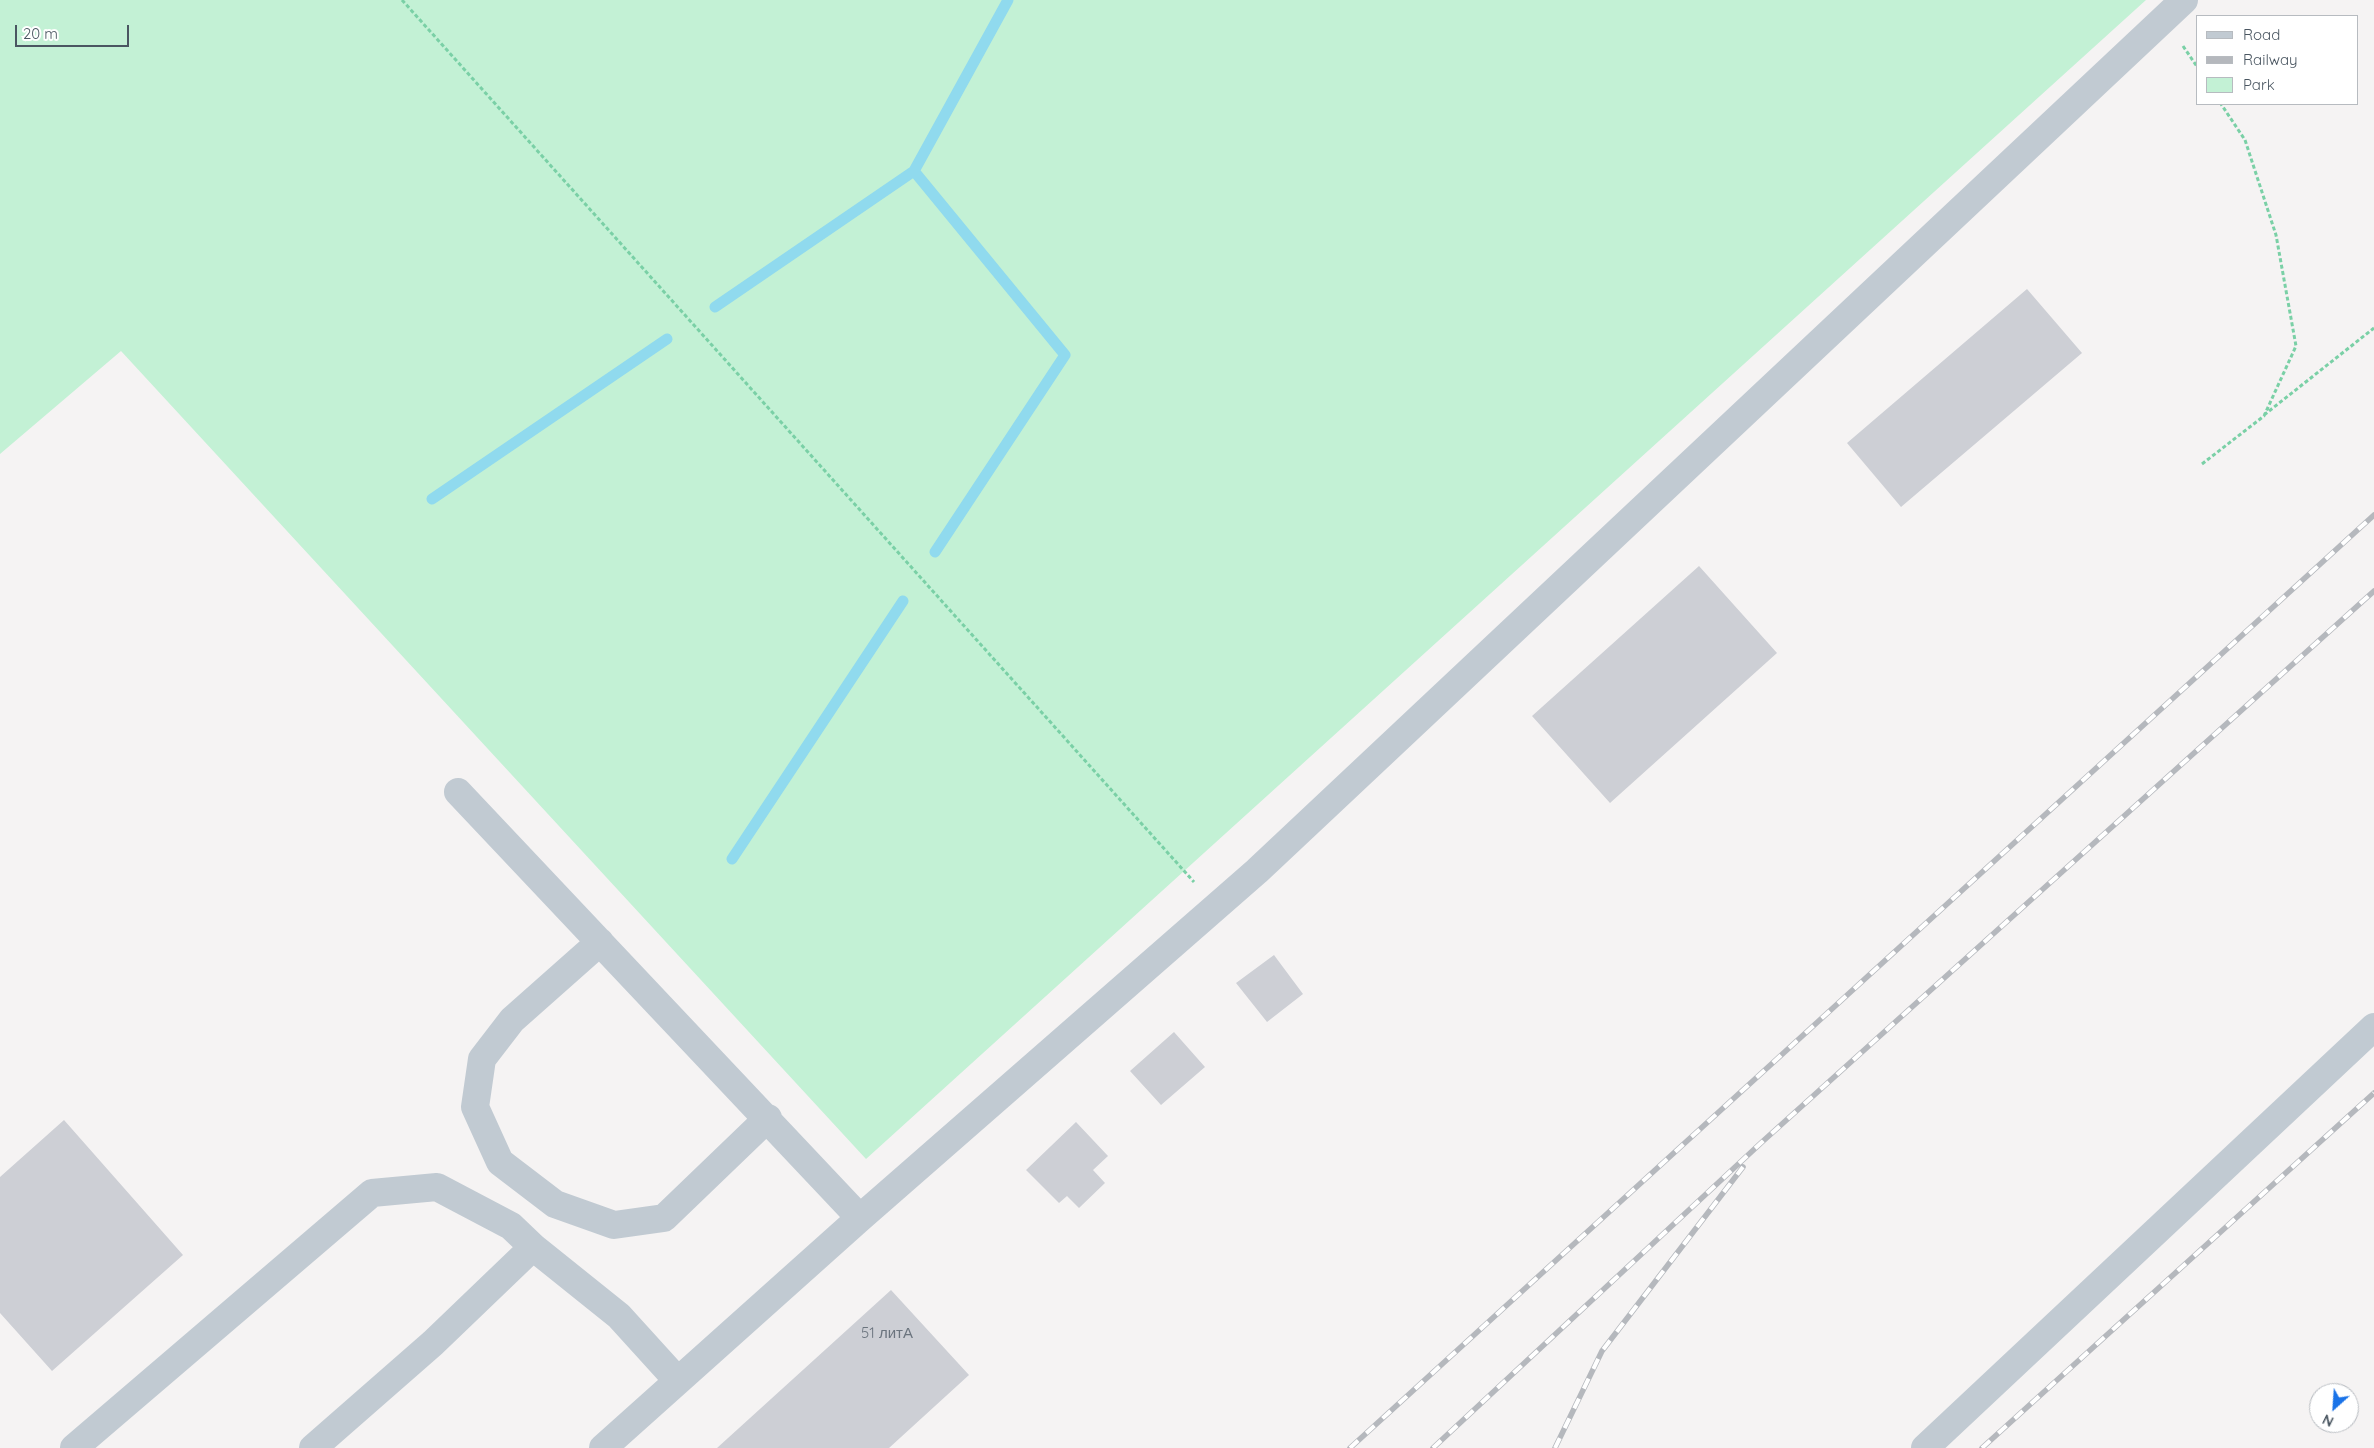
<!DOCTYPE html>
<meta charset="utf-8">
<style>
body{margin:0}
#map{position:relative;width:2374px;height:1448px;overflow:hidden;background:#f5f3f3;font-family:Quicksand,sans-serif}
canvas{display:block}
.legend{position:absolute;left:2196px;top:15px;width:162px;height:90px;box-sizing:border-box;background:#fff;border:1px solid #b7bbc0;margin:0;padding:6px 9px;list-style:none;font-size:15px;color:#4a5661}
.legend li{display:flex;align-items:center;gap:10px;height:25px}
.legend b{width:25px;border:1px solid #b7bbc0}
.north{position:absolute;left:2309px;top:1383px;width:50px;height:50px;box-sizing:border-box;background:#fff;border:1px solid #b7bbc0;border-radius:50%;rotate:206deg;font-size:14px;font-weight:700;line-height:20px;text-align:center;color:#4a5661}
.north::after{content:'';display:block;margin:auto;width:18px;height:22px;background:#1a73e8;clip-path:polygon(50% 0,100% 100%,50% 72%,0 100%)}
.scale{position:absolute;left:15px;top:25px;width:114px;height:22px;box-sizing:border-box;border:2px solid #4a5661;border-top:0;padding-left:6px;font-size:15px;line-height:18px;white-space:nowrap;color:#4a5661;-webkit-text-stroke:4px #fff;paint-order:stroke}
</style>
<div id="map">
<canvas width="2374" height="1448"></canvas>
<ul class="legend">
<li><b style="height:6px;background:#c1cad2"></b>Road</li>
<li><b style="height:6px;background:#b5b8bd"></b>Railway</li>
<li><b style="height:14px;background:#c3f1d5"></b>Park</li>
</ul>
<div class="north">N</div>
<div class="scale">20 m</div>
</div>
<script>
const c = document.querySelector('canvas').getContext('2d');
c.lineJoin = 'round';
function paint(path, color) {
  c.fillStyle = color;
  c.fill(path, 'evenodd');
}
function toPath(rows) {
  const path = new Path2D();
  for (const r of rows) {
    path.moveTo(r[0], r[1]);
    for (let i = 2; i < r.length; i += 2) path.lineTo(r[i], r[i + 1]);
  }
  return path;
}
function stroke(path, color, width, dash) {
  c.strokeStyle = color;
  c.lineWidth = width;
  c.lineCap = dash ? 'butt' : 'round';
  c.setLineDash(dash || []);
  c.stroke(path);
}
function write(font, color, halo, rows, align = 'center') {
  c.font = font + ' Quicksand,sans-serif';
  c.lineWidth = 4.5;
  c.setLineDash([]);
  c.textBaseline = 'middle';
  c.strokeStyle = halo;
  c.fillStyle = color;
  for (const [text, x, y, turn = 0] of rows) {
    c.save();
    c.translate(x, y);
    c.rotate((+turn || 0) * Math.PI / 180);
    c.textAlign = isNaN(turn) ? turn : align;
    if (halo) c.strokeText(text, 0, 0);
    c.fillText(text, 0, 0);
    c.restore();
  }
}
paint(toPath([
 [0,0,2146,0,866,1159,121,351,0,454]
]), '#c3f1d5');
stroke(toPath([
 [914,171,1008,0],
 [715,307,914,171,1065,355,935,552],
 [432,499,667,339],
 [732,859,903,601]
]), '#90daee', 11);
paint(toPath([
 [2027,289,2082,353,1901,507,1847,443],
 [1699,566,1777,653,1610,803,1532,716],
 [1274,955,1303,994,1267,1022,1236,983],
 [1174,1032,1205,1067,1161,1105,1130,1071],
 [64,1120,183,1255,52,1371,0,1313,0,1177],
 [1076,1122,1108,1156,1093,1170,1105,1183,1079,1208,1067,1196,1059,1203,1026,1170],
 [891,1290,969,1375,889,1448,717,1448]
]), '#cdcfd5');
stroke(toPath([
 [402,0,1194,882],
 [2183,46,2198,68],
 [2264,415,2374,328],
 [2202,464,2264,416,2296,346,2276,235,2245,140,2221,104]
]), '#7ad0a6', 3, [4, 2.5]);
stroke(toPath([
 [458,792,860,1218],
 [600,942,512,1020,482,1059,475,1107,500,1162,555,1204,614,1225,664,1218,768,1118],
 [74,1448,372,1193,437,1187,511,1226,533,1247],
 [313,1448,433,1343,533,1247,619,1316,678,1381],
 [603,1448,860,1218,1257,871,2184,0],
 [1925,1448,2374,1027]
]), '#c1cad2', 28);
const rail = toPath([
 [1350,1448,2374,515],
 [1433,1448,1762,1142,2374,591],
 [1555,1448,1602,1351,1743,1167],
 [1982,1448,2374,1093]
]);
stroke(rail, '#b5b8bd', 5.5);
stroke(rail, '#fff', 4, [11]);
write('15px', '#6b747e', null, [
 ["51 литА",887,1333]
]);
</script>
